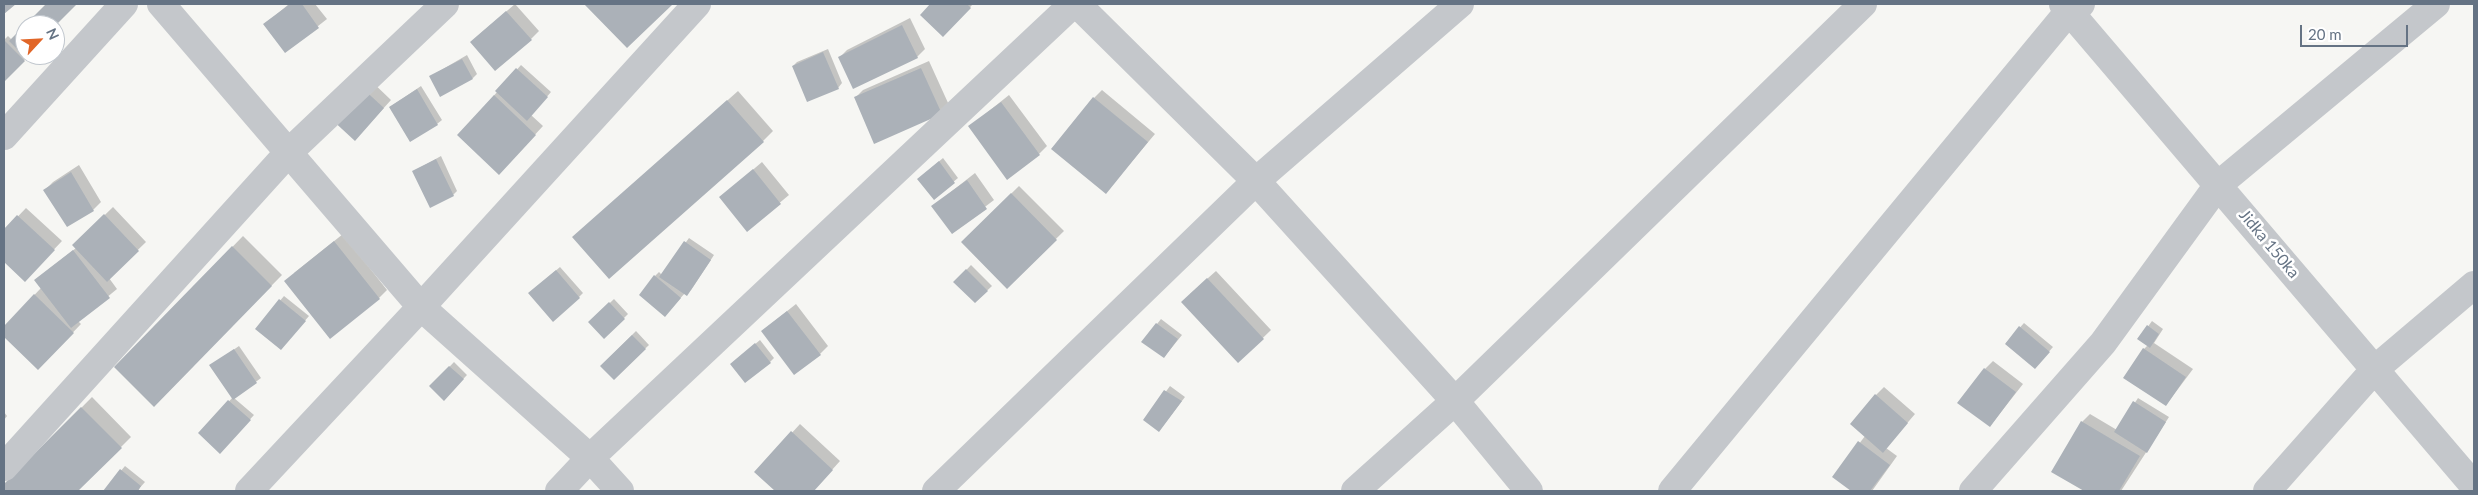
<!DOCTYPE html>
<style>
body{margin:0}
#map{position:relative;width:2478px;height:495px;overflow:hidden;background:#f6f6f3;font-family:Lato,sans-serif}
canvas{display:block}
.frame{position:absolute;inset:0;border:5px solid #657384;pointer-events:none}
.north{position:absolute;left:15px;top:15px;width:50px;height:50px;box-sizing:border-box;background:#fff;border:1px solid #c1c7ce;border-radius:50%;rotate:65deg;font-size:14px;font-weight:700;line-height:20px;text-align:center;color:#657384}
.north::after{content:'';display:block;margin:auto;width:18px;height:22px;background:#e16628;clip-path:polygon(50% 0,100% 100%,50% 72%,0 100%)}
.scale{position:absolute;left:2300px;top:25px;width:108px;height:22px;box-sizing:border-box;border:2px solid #657384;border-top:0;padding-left:6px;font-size:15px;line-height:18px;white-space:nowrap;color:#657384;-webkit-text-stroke:4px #fff;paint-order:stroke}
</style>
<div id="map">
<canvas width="2478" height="495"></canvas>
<div class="frame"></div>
<div class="north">N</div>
<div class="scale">20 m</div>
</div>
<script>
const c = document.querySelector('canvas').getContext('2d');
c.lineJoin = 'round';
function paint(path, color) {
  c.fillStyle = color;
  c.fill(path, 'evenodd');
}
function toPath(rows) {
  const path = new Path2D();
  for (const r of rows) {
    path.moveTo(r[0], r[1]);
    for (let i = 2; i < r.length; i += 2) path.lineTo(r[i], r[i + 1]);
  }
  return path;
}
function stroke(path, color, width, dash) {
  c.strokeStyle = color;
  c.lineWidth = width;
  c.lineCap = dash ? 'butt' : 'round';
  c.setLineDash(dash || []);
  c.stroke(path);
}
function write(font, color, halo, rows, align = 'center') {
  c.font = font + ' Lato,sans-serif';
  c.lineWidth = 5;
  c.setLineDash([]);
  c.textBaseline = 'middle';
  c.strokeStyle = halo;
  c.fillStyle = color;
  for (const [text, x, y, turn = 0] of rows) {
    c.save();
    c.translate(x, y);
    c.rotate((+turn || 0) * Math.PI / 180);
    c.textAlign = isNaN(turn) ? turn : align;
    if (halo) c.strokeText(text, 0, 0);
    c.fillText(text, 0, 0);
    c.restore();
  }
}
paint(toPath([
 [289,4,315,4,327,19,285,52,265,24],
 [515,4,539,31,531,39,480,34],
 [586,4,671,4,627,47],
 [932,4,973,4,943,36,921,15],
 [910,18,925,49,917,57,839,58,847,50],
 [25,27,25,55,28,56,4,81,4,40,8,36,12,40],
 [828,49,842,83,838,88,808,101,793,66,797,62],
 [467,55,477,74,473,78,431,76],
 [929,61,949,105,941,113,855,98,863,90],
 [521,65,551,92,531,115,543,126,507,165,459,135],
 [367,77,391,100,363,131],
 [421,86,442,120,437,124,390,107],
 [1102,90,1155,134,1106,192,1094,98],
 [738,91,773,131,763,141,585,227],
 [1009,95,1047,146,1039,154,969,127],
 [441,156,457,191,453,195,414,171],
 [943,158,958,178,934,198,923,175],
 [762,162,789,195,747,230,721,197],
 [79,165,101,202,93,210,67,226,45,190,53,182],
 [975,173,994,200,952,232,933,206],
 [1019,186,1064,231,1007,287,962,242],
 [113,207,146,242,109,278,117,289,78,321,81,324,38,369,4,336,4,327,41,288,44,273,76,248,74,245],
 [26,208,62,241,25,280,4,260,4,231],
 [343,234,387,290,379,298,294,273],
 [243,236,282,275,154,405,116,367],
 [689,238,714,255,691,290,685,293,669,311,655,276,659,272,662,275],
 [971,265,992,286,975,302,955,282],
 [560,267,583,293,579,297,534,289],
 [1216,271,1271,330,1238,362,1190,294],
 [284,296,309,316,285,344,257,328],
 [614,299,628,314,604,338,590,322],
 [796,304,828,346,820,354,762,331],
 [1161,319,1182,335,1164,357,1157,324],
 [2152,321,2163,329,2154,343,2193,369,2166,405,2144,349,2148,345,2139,339],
 [2024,323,2053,347,2039,363,2006,343],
 [636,331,649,345,614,378,601,366],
 [760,340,774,358,770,362,736,360],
 [239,346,261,378,234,398,254,415,220,452,200,433,233,397,211,365],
 [1993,361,2023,384,1990,426,1985,369],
 [454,362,467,375,444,399,431,386],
 [1170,386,1185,397,1159,431,1145,420],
 [1884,387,1915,414,1886,448,1897,456,1872,491,1853,491,1834,477,1865,436,1876,395],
 [92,397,131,437,77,491,4,491,4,486],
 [2138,398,2169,417,2121,491,2087,491,2053,471,2082,422,2090,414,2117,430],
 [4,412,7,416,4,420],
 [800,424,840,461,813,491,777,491,756,472],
 [125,466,145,482,137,491,104,491]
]), '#0003');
paint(toPath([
 [4,4,16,4,4,14],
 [46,4,77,4,56,25,25,25,25,57,9,41],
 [290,4,302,4,319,28,285,53,263,24],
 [584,4,670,4,672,5,627,48],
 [930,4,967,4,971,8,943,37,920,15],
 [506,11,532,40,495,71,470,42],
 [902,25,918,58,853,89,838,57],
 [4,40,25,61,4,82],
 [823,52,839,89,807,102,792,66],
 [462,59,473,79,440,97,429,76],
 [516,68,548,97,527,121,495,91],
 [921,68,942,114,874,144,854,97],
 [358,84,384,108,355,141,329,117],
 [417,89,438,125,410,142,389,107],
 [494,95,536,135,499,175,457,135],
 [1093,97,1148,142,1106,194,1051,149],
 [727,100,764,142,609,279,572,237],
 [1001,102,1040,155,1007,180,968,126],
 [436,159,454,196,430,208,412,171],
 [939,161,955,183,934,200,917,179],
 [753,169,781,204,747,232,719,197],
 [71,172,94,211,67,227,43,190],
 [967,180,987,209,952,234,931,206],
 [1011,193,1057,240,1007,289,961,242],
 [104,214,139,251,107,282,72,245],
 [17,215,55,250,25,282,4,262,4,229],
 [334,241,380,299,330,339,284,281],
 [684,241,711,260,687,296,659,277],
 [232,246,272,286,154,407,114,367],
 [73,250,110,298,71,328,34,280],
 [966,269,988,291,975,303,953,282],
 [556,270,580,298,553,322,528,293],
 [654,275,681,298,665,317,639,295],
 [1207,278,1264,339,1238,363,1181,302],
 [34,294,74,333,38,370,4,337,4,326],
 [279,299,306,321,281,350,255,329],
 [609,302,625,319,604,339,588,322],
 [787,311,821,355,794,375,761,331],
 [1156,323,1178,339,1164,358,1141,342],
 [2147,325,2159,334,2150,348,2137,339],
 [2019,326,2050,352,2035,369,2005,344],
 [632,335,646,349,614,380,600,366],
 [755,343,771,363,745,383,730,364],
 [2143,348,2186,377,2166,406,2123,378],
 [234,349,257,383,233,400,209,365],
 [449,366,464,379,444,401,429,386],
 [1984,368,2016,392,1990,427,1957,403],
 [1164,390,1182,401,1159,432,1143,420],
 [1875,394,1908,423,1883,453,1850,424],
 [228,400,251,420,220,454,198,433],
 [2133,401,2166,422,2147,453,2114,432],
 [81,407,122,448,78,491,4,491,4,484],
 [2081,421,2140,456,2119,491,2084,491,2051,472],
 [791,431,833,470,814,491,775,491,754,472],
 [1858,441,1890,465,1870,491,1851,491,1832,477],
 [120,469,141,486,138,491,103,491]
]), '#abb1b8');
stroke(toPath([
 [161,4,421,307,590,458,620,491],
 [1077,4,1256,181,1455,401,1529,491],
 [2063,4,2474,486],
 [4,136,124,4],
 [4,467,289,152,445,4],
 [249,491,421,307,697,4],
 [559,491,590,458,1073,4],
 [936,491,1256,181,1460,4],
 [1355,491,1455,401,1863,4],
 [1672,491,2069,11,2081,4],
 [1973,491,2103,343,2218,185,2436,4],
 [2267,491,2375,369,2474,285]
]), '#c4c7cb', 28);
write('16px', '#657384', '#fff', [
 ["Jidka 150ka",2269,244,50]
]);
</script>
